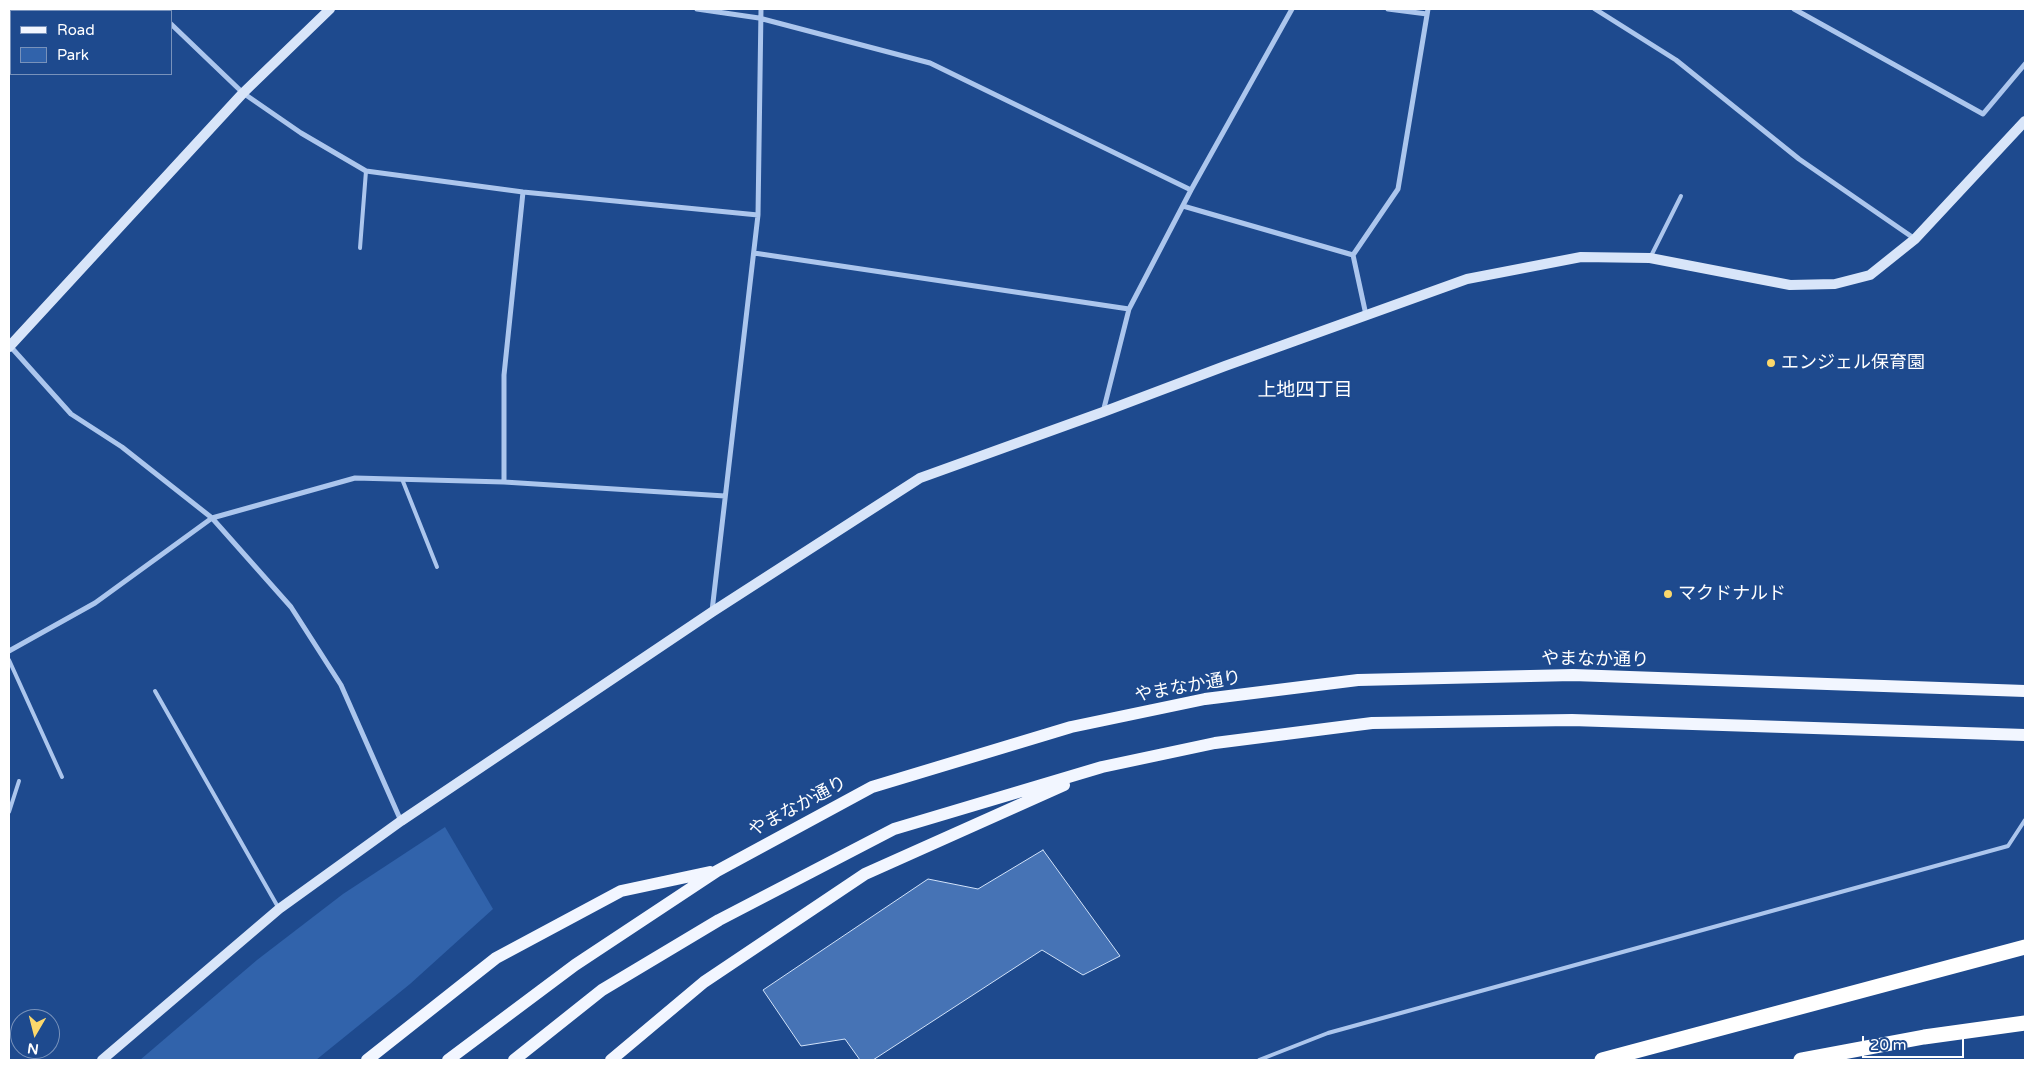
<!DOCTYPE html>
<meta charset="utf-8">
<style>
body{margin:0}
#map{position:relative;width:2034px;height:1069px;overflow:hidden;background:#1e4a8e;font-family:"Varela Round",sans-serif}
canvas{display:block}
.frame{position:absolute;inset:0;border:10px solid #fff;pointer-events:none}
.legend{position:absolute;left:10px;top:10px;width:162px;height:65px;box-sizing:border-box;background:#1e4a8e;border:1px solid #7892bb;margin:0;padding:6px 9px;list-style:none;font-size:15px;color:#fff}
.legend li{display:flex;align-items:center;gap:10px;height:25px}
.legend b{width:25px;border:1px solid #7892bb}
.north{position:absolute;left:10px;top:1009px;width:50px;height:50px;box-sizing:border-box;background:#1e4a8e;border:1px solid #7892bb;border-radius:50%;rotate:188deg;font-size:14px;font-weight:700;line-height:20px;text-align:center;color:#fff}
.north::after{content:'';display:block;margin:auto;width:18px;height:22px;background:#fcd86b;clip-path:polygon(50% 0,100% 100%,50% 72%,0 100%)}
.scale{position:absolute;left:1862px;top:1036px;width:102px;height:22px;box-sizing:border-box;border:2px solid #fff;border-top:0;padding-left:6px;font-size:15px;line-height:18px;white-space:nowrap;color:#fff;-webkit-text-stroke:4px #1e4a8e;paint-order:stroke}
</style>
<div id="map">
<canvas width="2034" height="1069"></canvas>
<div class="frame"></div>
<ul class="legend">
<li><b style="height:6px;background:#f2f6ff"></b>Road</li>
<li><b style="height:14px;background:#3163ab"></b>Park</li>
</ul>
<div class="north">N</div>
<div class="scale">20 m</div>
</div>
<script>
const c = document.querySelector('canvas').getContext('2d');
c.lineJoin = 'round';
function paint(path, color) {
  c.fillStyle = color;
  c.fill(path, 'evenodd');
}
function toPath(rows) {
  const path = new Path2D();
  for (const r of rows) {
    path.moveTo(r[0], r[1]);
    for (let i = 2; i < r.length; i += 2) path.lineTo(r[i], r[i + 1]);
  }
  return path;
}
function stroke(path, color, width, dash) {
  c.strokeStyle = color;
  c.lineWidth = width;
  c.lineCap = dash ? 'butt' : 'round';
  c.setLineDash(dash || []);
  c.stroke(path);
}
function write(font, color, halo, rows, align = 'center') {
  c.font = font + ' "Varela Round","Noto Sans JP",sans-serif';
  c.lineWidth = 4;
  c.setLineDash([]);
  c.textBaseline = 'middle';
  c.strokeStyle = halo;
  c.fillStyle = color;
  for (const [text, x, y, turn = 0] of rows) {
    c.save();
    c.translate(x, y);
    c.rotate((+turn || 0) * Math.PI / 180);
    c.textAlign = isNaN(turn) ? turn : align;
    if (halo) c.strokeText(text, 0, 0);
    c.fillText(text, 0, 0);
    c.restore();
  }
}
paint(toPath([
 [445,827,493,909,410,984,316,1060,140,1060,257,960,343,894]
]), '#3163ab');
const building = toPath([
 [1043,850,1120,956,1083,975,1042,950,873,1060,860,1060,845,1039,801,1046,763,990,928,879,978,889,1043,850]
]);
paint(building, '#4673b5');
stroke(building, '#d1e2f9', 1);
stroke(toPath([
 [360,248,366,171],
 [1650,258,1681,196],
 [402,479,437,567],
 [9,660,62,777],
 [155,691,278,907],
 [9,812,19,781],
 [1259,1060,1328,1033,2008,846,2025,820]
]), '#acc6ed', 4);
stroke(toPath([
 [156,9,158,11],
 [697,9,759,18,930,63,1191,190],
 [1388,9,1427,14],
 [1595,9,1676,60,1799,159,1915,239],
 [1794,9,1983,114,2025,64],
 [171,24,243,93,301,133,366,171,523,192,758,215],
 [1183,206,1353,255],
 [754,253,1129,309],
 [1366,315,1353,255,1398,189,1428,9],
 [10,346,71,414,122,447,212,518,291,607,341,685,401,821],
 [1103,412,1129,309,1191,190,1292,9],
 [504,482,504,375,523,192],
 [712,611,758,215,761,9],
 [9,651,95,603,212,518,355,478,504,482,725,496]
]), '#acc6ed', 5);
stroke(toPath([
 [9,347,243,93,330,9],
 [102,1060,279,909,401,821,712,612,920,478,1103,412,1225,366,1467,279,1581,257,1650,258,1790,285,1835,284,1870,275,1915,239,2025,121]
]), '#d8e5f9', 10);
stroke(toPath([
 [367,1060,496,958,621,891,710,872],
 [448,1060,575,965,717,871,872,787,1071,727,1205,699,1358,680,1573,675,2025,691],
 [514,1060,602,990,719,920,894,829,1102,767,1215,743,1372,723,1572,720,2025,735],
 [611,1060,704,982,865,874,1064,785]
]), '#f2f6ff', 12);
stroke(toPath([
 [1602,1060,2025,947],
 [1801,1060,1924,1037,2025,1023]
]), '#fff', 15);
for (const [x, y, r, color] of [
 [1771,363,5,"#fcd86b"],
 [1668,594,5,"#fcd86b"]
]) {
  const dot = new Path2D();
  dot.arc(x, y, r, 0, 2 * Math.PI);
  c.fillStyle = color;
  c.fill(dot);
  stroke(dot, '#1e4a8e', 2);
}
write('18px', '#fff', '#1e4a8e', [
 ["エンジェル保育園",1781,363],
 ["マクドナルド",1678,594]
], 'left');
write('18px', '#fff', '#1e4a8e', [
 ["やまなか通り",1595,660,1],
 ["やまなか通り",1188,687,-10],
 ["やまなか通り",798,807,-28]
]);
write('19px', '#fff', '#1e4a8e', [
 ["上地四丁目",1305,391]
]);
</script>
